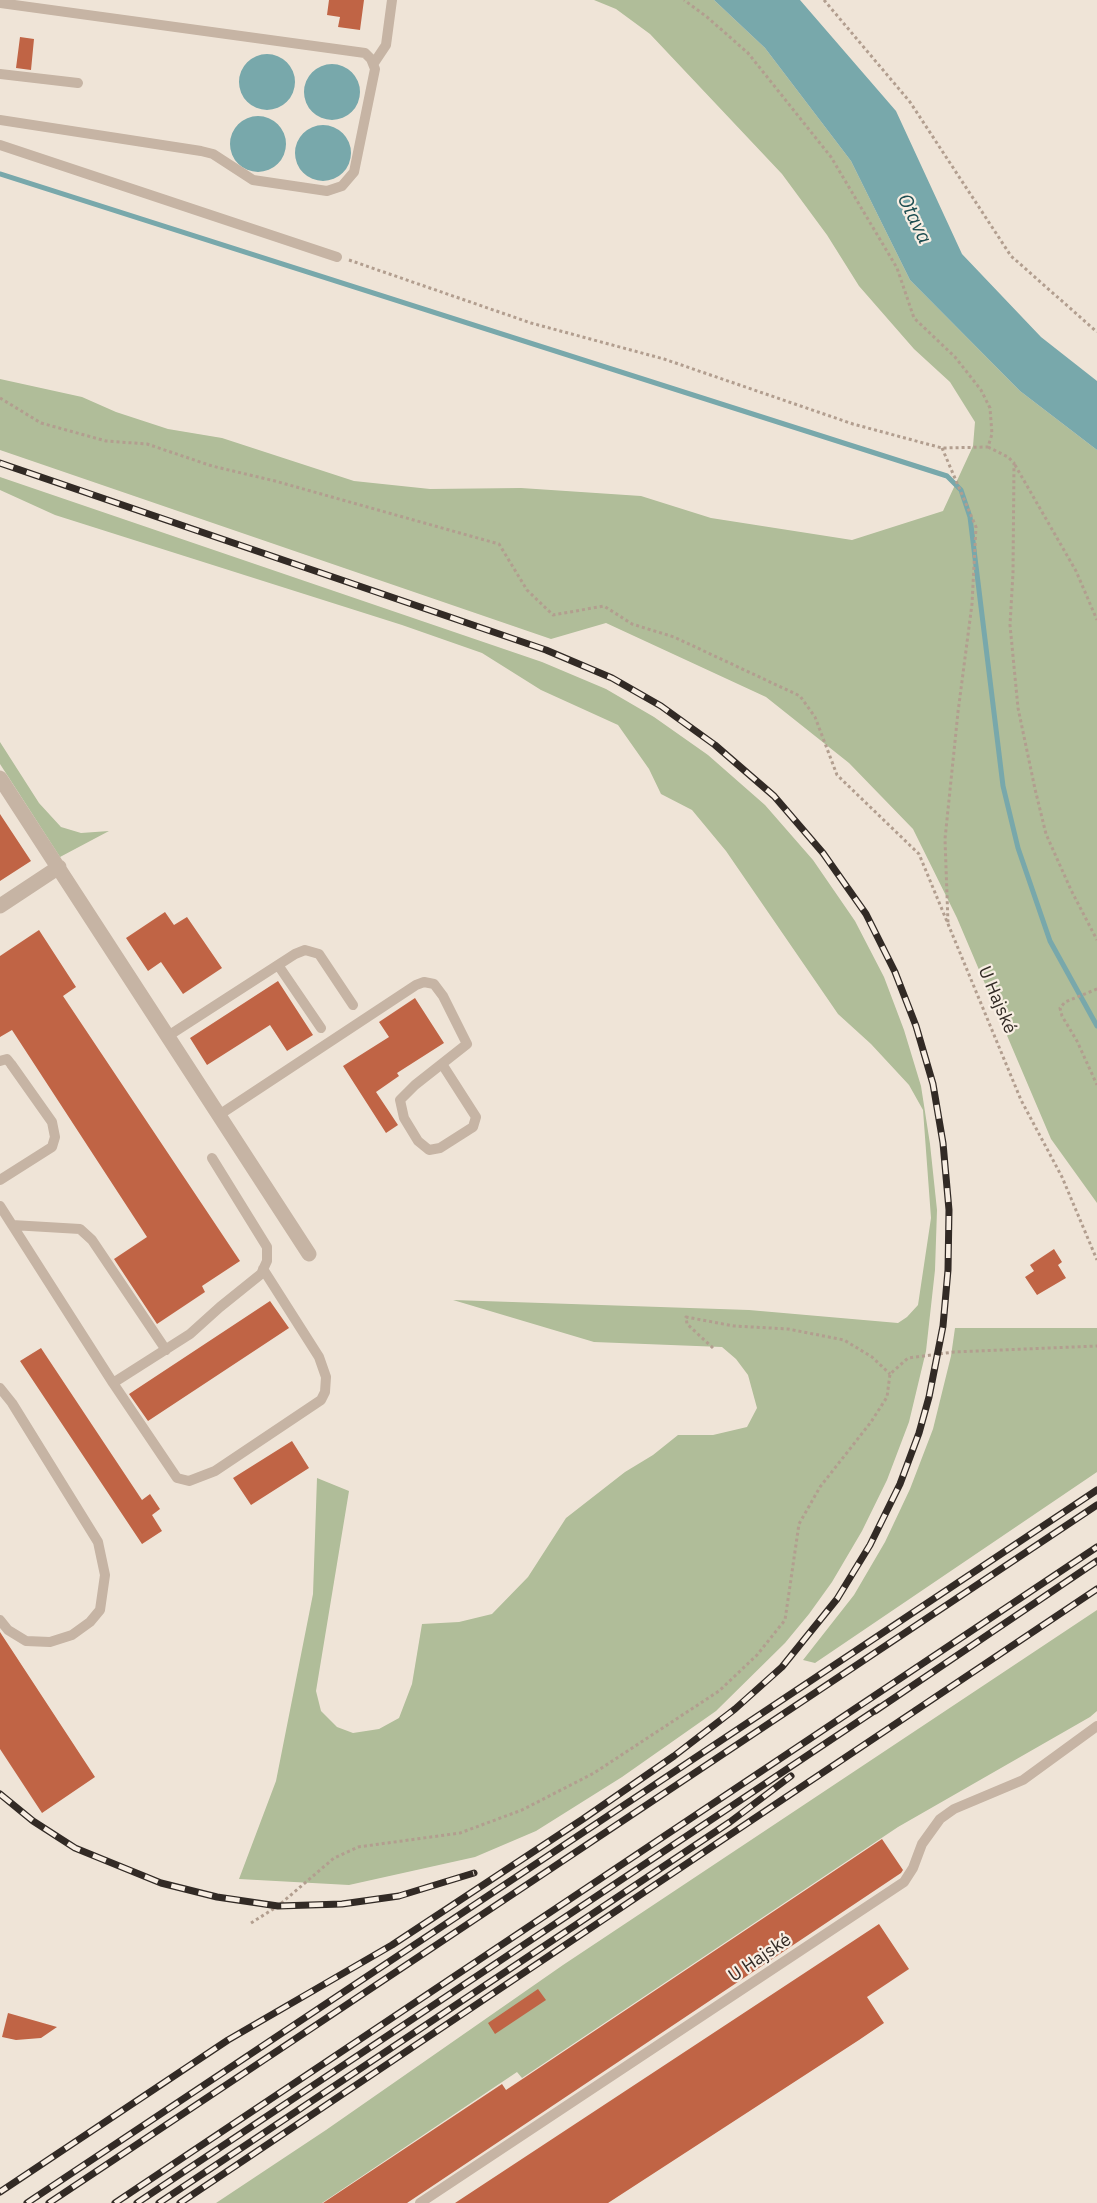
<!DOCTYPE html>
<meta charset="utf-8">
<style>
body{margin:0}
canvas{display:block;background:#efe4d7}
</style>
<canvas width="1097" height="2203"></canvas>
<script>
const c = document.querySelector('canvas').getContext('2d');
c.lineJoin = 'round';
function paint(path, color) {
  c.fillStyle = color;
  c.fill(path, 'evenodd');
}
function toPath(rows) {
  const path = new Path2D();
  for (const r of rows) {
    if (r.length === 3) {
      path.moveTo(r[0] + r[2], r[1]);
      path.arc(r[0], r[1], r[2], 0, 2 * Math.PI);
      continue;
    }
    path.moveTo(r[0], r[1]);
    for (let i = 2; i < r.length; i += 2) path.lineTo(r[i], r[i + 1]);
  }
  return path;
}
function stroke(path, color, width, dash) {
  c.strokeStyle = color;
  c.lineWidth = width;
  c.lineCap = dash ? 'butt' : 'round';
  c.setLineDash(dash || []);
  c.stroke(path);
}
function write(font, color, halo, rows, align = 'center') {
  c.font = font + ' "IBM Plex Sans",sans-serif';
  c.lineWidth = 4.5;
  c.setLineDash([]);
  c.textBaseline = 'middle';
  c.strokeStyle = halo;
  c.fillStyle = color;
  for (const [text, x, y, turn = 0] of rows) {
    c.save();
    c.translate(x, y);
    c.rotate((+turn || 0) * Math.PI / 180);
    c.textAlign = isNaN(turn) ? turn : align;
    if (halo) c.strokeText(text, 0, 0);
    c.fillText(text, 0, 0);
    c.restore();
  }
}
paint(toPath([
 [594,0,714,0,765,48,851,161,910,280,1020,391,1097,450,1097,1203,1051,1139,957,918,913,829,849,763,766,697,606,623,551,639,0,450,0,379,82,397,116,412,168,429,222,438,354,481,430,489,521,488,641,496,711,518,852,540,943,511,973,446,975,422,950,382,914,349,859,286,827,235,782,174,650,34,616,9],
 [0,477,542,662,606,689,654,717,708,755,765,805,813,860,855,921,884,977,904,1030,921,1086,930,1144,937,1210,935,1270,926,1351,909,1422,887,1480,862,1531,832,1582,809,1614,785,1643,716,1711,622,1777,536,1831,475,1857,349,1885,239,1879,276,1781,313,1594,317,1478,349,1491,316,1691,321,1711,337,1727,353,1733,379,1729,399,1718,412,1684,422,1624,459,1622,492,1614,528,1577,566,1518,625,1472,653,1455,678,1435,713,1435,747,1427,757,1408,748,1375,736,1359,722,1347,594,1342,453,1300,749,1310,898,1323,907,1317,918,1305,931,1218,923,1110,909,1085,871,1044,838,1014,726,851,692,810,661,794,649,769,618,725,541,690,482,653,402,625,55,515,0,490],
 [0,742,39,803,61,827,81,833,109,831,60,857,0,764],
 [955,1328,1097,1328,1097,1472,815,1663,803,1660,854,1595,885,1542,910,1489,933,1429,951,1356],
 [1097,1610,1097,1711,1090,1717,898,1827,522,2078,517,2072,322,2203,216,2203,326,2130,563,1965]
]), '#b0bd99');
paint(toPath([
 [714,0,800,0,896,111,962,254,1041,337,1097,381,1097,450,1020,391,910,280,851,161,765,48],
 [267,82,28],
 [332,92,28],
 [258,144,28],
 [323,153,28]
]), '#78a8ab');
stroke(toPath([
 [0,174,947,476,961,490,970,517,1003,786,1018,848,1050,941,1097,1026]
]), '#78a8ab', 5);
paint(toPath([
 [329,0,364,0,360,30,338,27,340,17,327,15],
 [20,37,34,39,31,70,16,68],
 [0,814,31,861,0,881],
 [165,912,174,925,187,917,222,968,183,994,161,962,148,971,126,938],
 [39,930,76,987,63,996,240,1261,202,1286,205,1292,157,1324,114,1259,147,1237,12,1030,0,1037,0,956],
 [278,981,313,1035,287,1051,270,1025,207,1065,190,1038],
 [415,998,444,1043,397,1073,399,1076,376,1092,398,1125,386,1133,343,1066,389,1037,379,1022],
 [1054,1249,1062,1262,1058,1265,1066,1278,1037,1295,1025,1277,1034,1271,1030,1265],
 [270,1301,289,1328,148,1421,129,1394],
 [41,1348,142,1500,150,1494,160,1509,152,1515,162,1531,142,1544,20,1361],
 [292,1441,309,1468,251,1505,233,1478],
 [0,1632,95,1777,42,1813,0,1749],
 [882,1839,903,1870,901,1873,407,2203,323,2203,502,2084,506,2090],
 [879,1924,909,1969,867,1997,884,2023,859,2040,608,2203,455,2203],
 [538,1989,546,2000,495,2034,488,2023],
 [8,2013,57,2027,41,2038,16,2040,2,2037]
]), '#c06445');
stroke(toPath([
 [824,0,910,102,1011,256,1097,332],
 [349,260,531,323,664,359,853,424,942,448,988,447,992,434,990,408,981,390,955,357,914,318,897,268,831,157,748,53,707,17,684,0],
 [0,398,41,423,106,441,147,444,212,466,275,481,499,544,527,590,553,615,604,606,632,624,674,637,800,696,815,717,837,775,919,854,1021,1100,1062,1177,1097,1260],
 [988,447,1008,457,1014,463,1013,573,1010,625,1018,708,1035,789,1046,834,1071,890,1097,940],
 [942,448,976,527,972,604,958,712,945,839,948,923],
 [1015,465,1076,571,1097,620],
 [1097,989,1065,1002,1060,1008,1062,1016,1077,1041,1097,1085],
 [713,1348,687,1324,686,1317,734,1326,788,1329,844,1340,872,1357,890,1374],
 [251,1923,278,1906,334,1858,358,1847,460,1833,522,1810,594,1773,719,1691,757,1655,785,1620,799,1524,820,1487,871,1422,887,1397,890,1374,908,1358,954,1352,1097,1346]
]), '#b29e8f', 3, [3, 3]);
stroke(toPath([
 [0,3,365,53,371,59,375,69,354,172,342,186,327,191,253,180,213,154,201,151,0,120],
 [374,63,386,45,392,0],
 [0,74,78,83],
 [0,145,337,257],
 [278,965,321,1028],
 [168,1036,295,954,305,950,319,954,353,1005],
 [0,1061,7,1059,11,1064,52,1122,55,1137,52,1147,0,1180],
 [219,1115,416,985,424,982,434,984,443,996,467,1044,415,1085,400,1100,404,1118,418,1141,429,1150,440,1148,473,1127,476,1117,442,1064],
 [0,1206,113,1383,190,1334,220,1307,261,1274,267,1261,267,1247,212,1158],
 [12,1225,80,1229,92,1240,166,1350],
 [113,1383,177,1478,189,1481,215,1471,321,1400,325,1392,326,1377,319,1357,263,1269],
 [0,1388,12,1403,98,1542,105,1575,100,1610,90,1622,72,1635,50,1642,26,1641,8,1630,0,1620],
 [420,2203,904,1882,913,1868,922,1844,940,1819,954,1809,1023,1780,1097,1726]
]), '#c6b4a4', 10);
stroke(toPath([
 [0,778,309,1254],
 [0,906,59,867]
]), '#c6b4a4', 15);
const rail = toPath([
 [0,463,546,650,612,678,661,706,715,745,774,796,823,853,866,914,895,972,916,1026,933,1084,943,1143,949,1210,948,1270,943,1326,929,1397,919,1433,900,1484,870,1545,837,1599,782,1667,735,1709,674,1756,583,1819,392,1945,228,2040,0,2192],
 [875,1711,1097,1561],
 [0,1794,33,1821,75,1848,161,1883,217,1897,278,1906,342,1904,399,1896,474,1873],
 [27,2203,1097,1490],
 [49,2203,1097,1505],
 [115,2203,1097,1547],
 [137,2203,880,1707],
 [159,2203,730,1822,791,1776],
 [180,2203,1097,1589]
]);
stroke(rail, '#322a25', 7);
stroke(rail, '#f8eee3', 4.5, [14]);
write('18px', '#322a25', '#f8eee3', [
 ["U Hajské",997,1000,67],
 ["U Hajské",760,1958,-34]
]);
write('italic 20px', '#1d4d51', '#f8eee3', [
 ["Otava",914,219,64]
]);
</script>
